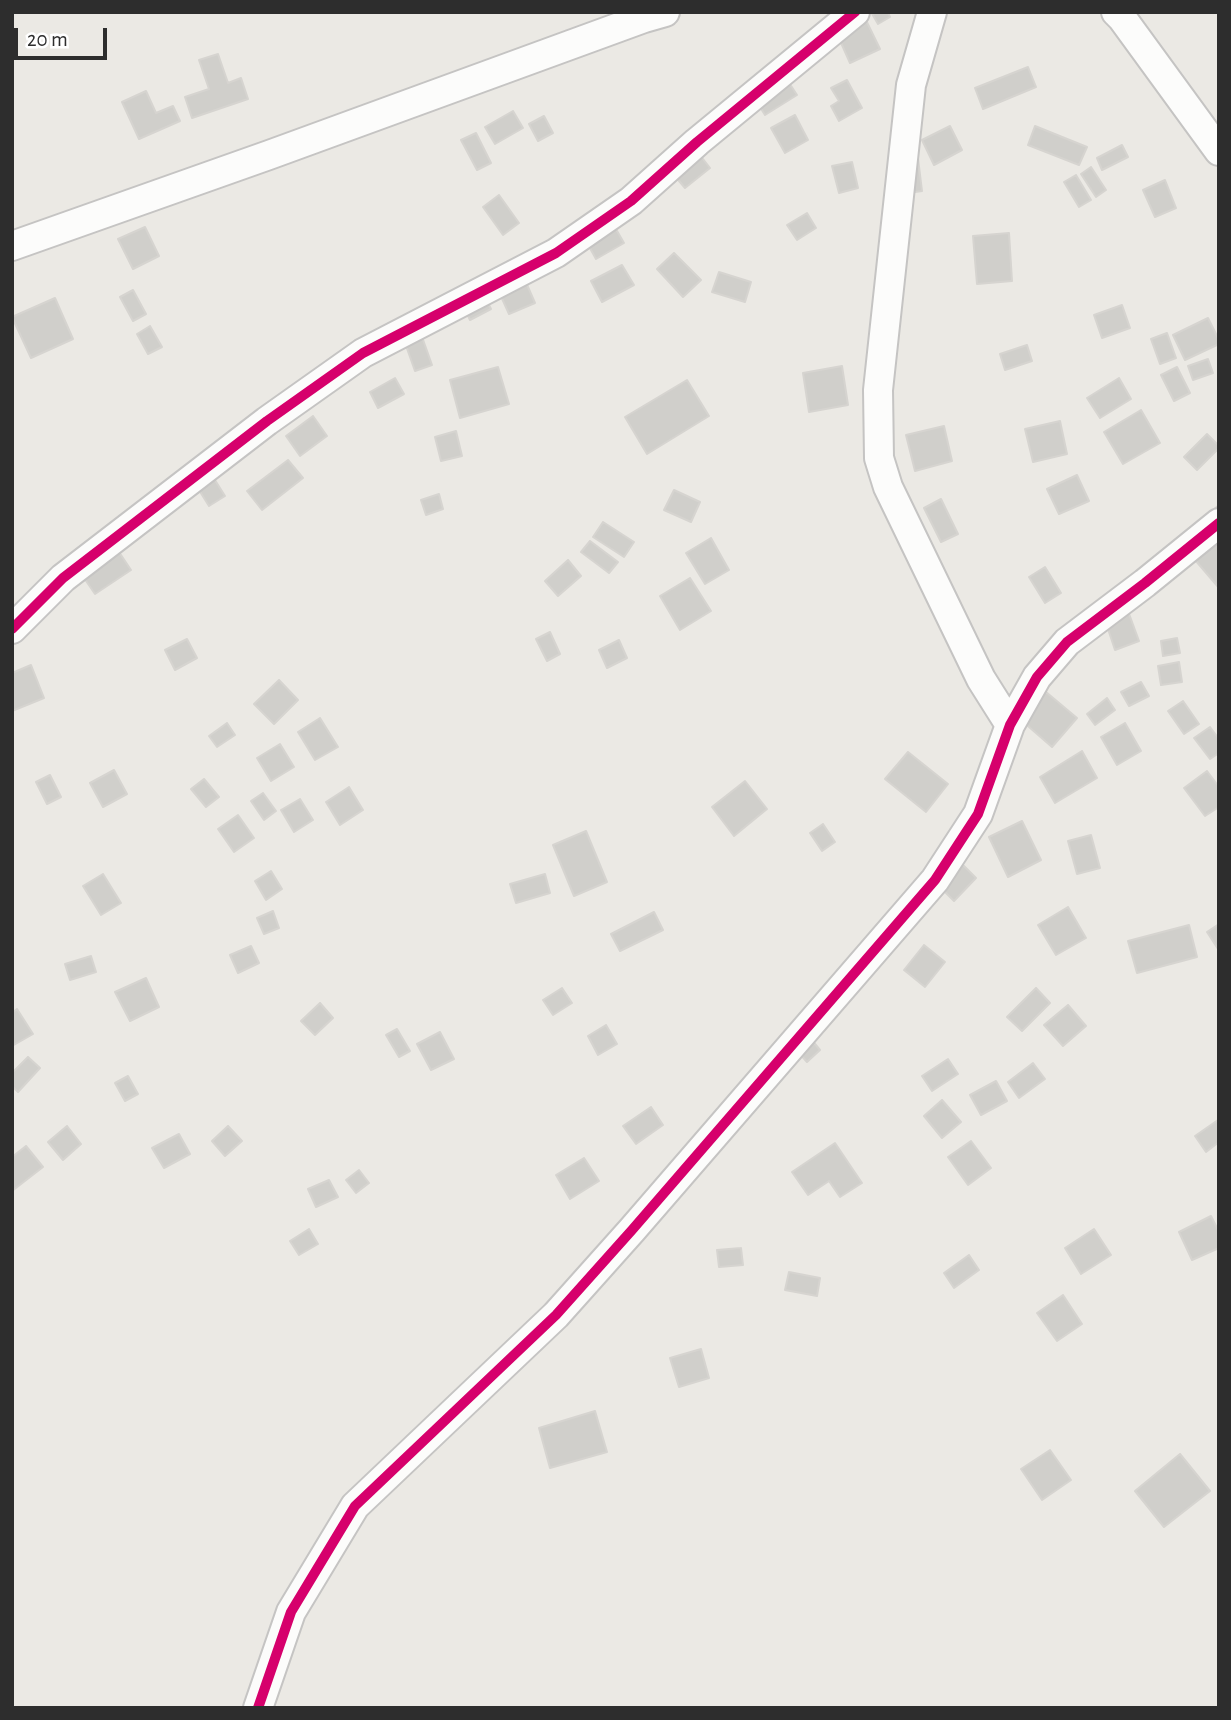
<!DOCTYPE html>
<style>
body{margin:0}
#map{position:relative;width:1231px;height:1720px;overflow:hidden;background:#ebe9e4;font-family:"Alegreya Sans",sans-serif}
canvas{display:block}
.frame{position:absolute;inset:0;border:14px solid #2d2d2d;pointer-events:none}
.scale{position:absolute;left:14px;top:28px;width:93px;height:32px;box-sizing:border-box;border:4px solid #2d2d2d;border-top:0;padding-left:9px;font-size:21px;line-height:24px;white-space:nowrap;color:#2d2d2d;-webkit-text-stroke:5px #fff;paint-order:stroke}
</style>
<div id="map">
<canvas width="1231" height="1720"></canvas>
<div class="frame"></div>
<div class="scale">20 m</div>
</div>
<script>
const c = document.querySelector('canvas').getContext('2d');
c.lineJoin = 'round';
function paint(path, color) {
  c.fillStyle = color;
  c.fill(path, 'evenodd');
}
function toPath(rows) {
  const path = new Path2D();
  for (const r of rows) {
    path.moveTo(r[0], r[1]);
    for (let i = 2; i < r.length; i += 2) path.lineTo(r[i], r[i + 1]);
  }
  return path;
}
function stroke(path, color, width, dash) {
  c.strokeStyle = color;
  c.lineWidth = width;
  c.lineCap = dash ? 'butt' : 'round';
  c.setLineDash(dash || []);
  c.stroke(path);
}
const building = toPath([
 [871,12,888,12,890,17,878,24,871,12],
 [863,14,880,49,850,63,834,27,863,14],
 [218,54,228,83,241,78,248,99,192,118,185,97,209,89,199,60,218,54],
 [1028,67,1036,87,983,109,975,88,1028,67],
 [784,75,797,95,765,115,753,96,784,75],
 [847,80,862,108,839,121,831,106,839,101,831,88,847,80],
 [146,91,156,113,173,106,180,121,139,139,122,102,146,91],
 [513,111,523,128,495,144,485,127,513,111],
 [795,115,808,140,785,153,771,128,795,115],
 [544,116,553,133,538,141,529,124,544,116],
 [950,126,962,150,934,165,922,140,950,126],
 [1035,126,1087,147,1079,165,1028,145,1035,126],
 [476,133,491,163,477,170,461,140,476,133],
 [689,141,710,168,685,188,663,162,689,141],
 [1122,145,1128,157,1102,170,1097,158,1122,145],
 [917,150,922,191,908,193,917,150],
 [852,162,858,188,839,193,832,166,852,162],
 [1091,167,1106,190,1096,197,1081,174,1091,167],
 [1076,175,1091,200,1079,207,1064,182,1076,175],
 [1165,180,1176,208,1155,217,1143,190,1165,180],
 [499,195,519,223,503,235,483,207,499,195],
 [807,213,816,228,797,240,787,225,807,213],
 [609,217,624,243,596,259,581,232,609,217],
 [145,227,159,256,133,269,118,239,145,227],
 [1009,233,1012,281,977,284,973,236,1009,233],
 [674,253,701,280,683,297,657,269,674,253],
 [622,265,634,285,602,302,591,281,622,265],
 [521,271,535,303,509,314,495,283,521,271],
 [719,272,751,282,745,302,712,292,719,272],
 [479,285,491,309,470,320,458,296,479,285],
 [133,290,146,314,133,321,120,297,133,290],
 [55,298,73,339,31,358,12,317,55,298],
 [1122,305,1130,328,1102,338,1094,315,1122,305],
 [1208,318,1219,340,1219,344,1185,360,1173,335,1208,318],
 [150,326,162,347,148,354,137,334,150,326],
 [1167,333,1176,358,1160,364,1151,339,1167,333],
 [421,334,432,365,415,371,404,340,421,334],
 [1027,345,1032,361,1005,370,1000,354,1027,345],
 [1208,359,1213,373,1193,380,1188,366,1208,359],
 [842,366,848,405,809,412,803,373,842,366],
 [498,367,509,404,460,418,450,380,498,367],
 [1177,367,1190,393,1174,401,1161,375,1177,367],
 [395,378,404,394,378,408,370,392,395,378],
 [1119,378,1131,399,1100,418,1087,398,1119,378],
 [687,380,709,416,647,454,625,417,687,380],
 [1141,410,1160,443,1123,464,1104,432,1141,410],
 [313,416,327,436,300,456,286,436,313,416],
 [1060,421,1067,454,1033,462,1025,429,1060,421],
 [944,426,952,461,915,471,906,435,944,426],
 [456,431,462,456,441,461,435,437,456,431],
 [1207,434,1219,446,1219,448,1197,470,1184,457,1207,434],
 [288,460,303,478,262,510,247,491,288,460],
 [208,469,225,496,209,506,192,479,208,469],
 [1077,475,1089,501,1059,514,1047,489,1077,475],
 [674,490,700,502,691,522,664,510,674,490],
 [439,494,443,509,426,515,421,500,439,494],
 [941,499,958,534,941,542,924,508,941,499],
 [1219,505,1219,588,1178,540,1219,505],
 [603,522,634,542,624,557,593,537,603,522],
 [107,534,131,570,95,594,71,559,107,534],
 [711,538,729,570,705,584,686,553,711,538],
 [590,541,618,562,609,573,581,552,590,541],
 [568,560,581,576,558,596,545,581,568,560],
 [1045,567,1061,593,1045,603,1029,577,1045,567],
 [690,578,711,611,680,630,660,596,690,578],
 [1128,611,1139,641,1115,650,1105,620,1128,611],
 [550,632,560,654,547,661,536,639,550,632],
 [1177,638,1180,653,1163,656,1161,641,1177,638],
 [187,639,197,658,175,670,165,650,187,639],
 [619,640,627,658,607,668,599,650,619,640],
 [1179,662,1182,682,1161,685,1158,666,1179,662],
 [31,665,44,698,12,711,12,673,31,665],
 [279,680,298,700,274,724,254,704,279,680],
 [1141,682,1149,696,1129,706,1121,692,1141,682],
 [1046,692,1077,718,1052,747,1021,720,1046,692],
 [1107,698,1115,710,1095,725,1087,714,1107,698],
 [1183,701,1199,724,1184,734,1168,711,1183,701],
 [320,718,338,747,315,760,298,732,320,718],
 [227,723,235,735,217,747,209,736,227,723],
 [1125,723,1141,751,1117,765,1101,737,1125,723],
 [1210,727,1219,739,1219,753,1210,759,1194,738,1210,727],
 [280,744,294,767,271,781,257,758,280,744],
 [1082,751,1097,778,1055,803,1040,777,1082,751],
 [908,752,948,784,926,812,885,779,908,752],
 [114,770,127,794,103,807,90,783,114,770],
 [1207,771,1219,787,1219,807,1205,816,1184,788,1207,771],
 [50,775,61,797,47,804,36,782,50,775],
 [204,779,219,797,206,807,191,789,204,779],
 [745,781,767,809,734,836,712,807,745,781],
 [349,787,363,810,340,825,326,802,349,787],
 [263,793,276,811,264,820,251,801,263,793],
 [300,799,313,820,294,832,281,810,300,799],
 [238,815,254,838,234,852,218,829,238,815],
 [1022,821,1041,860,1008,877,989,837,1022,821],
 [823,824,835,842,822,851,810,833,823,824],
 [586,831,607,882,574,896,553,845,586,831],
 [1091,835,1100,868,1077,874,1068,841,1091,835],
 [959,861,976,878,954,901,937,884,959,861],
 [271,871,282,889,266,900,255,881,271,871],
 [103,874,121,903,101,915,83,886,103,874],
 [545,874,550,893,516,903,510,884,545,874],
 [1068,907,1086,938,1056,955,1038,925,1068,907],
 [273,911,279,928,264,934,257,918,273,911],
 [654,912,663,930,620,951,611,934,654,912],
 [1219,924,1219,948,1218,949,1207,932,1219,924],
 [1189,925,1197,957,1137,973,1128,941,1189,925],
 [924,945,945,962,925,987,904,970,924,945],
 [251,946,259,963,238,973,230,955,251,946],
 [91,956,96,972,70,980,65,964,91,956],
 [146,978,159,1007,130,1021,115,992,146,978],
 [562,988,572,1003,553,1015,543,1000,562,988],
 [1036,988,1050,1003,1022,1031,1007,1017,1036,988],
 [320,1003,333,1018,315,1035,301,1021,320,1003],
 [1068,1005,1086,1026,1063,1046,1044,1025,1068,1005],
 [17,1009,33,1034,12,1046,12,1013,17,1009],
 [798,1023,820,1050,807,1062,783,1035,798,1023],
 [606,1025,617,1044,598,1055,588,1036,606,1025],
 [397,1029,410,1051,399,1057,386,1035,397,1029],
 [440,1032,454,1059,431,1070,417,1044,440,1032],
 [28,1057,40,1068,18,1092,12,1086,12,1073,28,1057],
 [948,1059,958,1074,932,1091,922,1076,948,1059],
 [1033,1063,1045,1079,1019,1098,1008,1082,1033,1063],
 [128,1076,138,1094,125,1101,115,1083,128,1076],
 [996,1081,1007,1101,981,1115,970,1095,996,1081],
 [942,1100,961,1122,942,1138,924,1116,942,1100],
 [651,1107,663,1125,636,1144,623,1126,651,1107],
 [1218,1120,1219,1142,1206,1152,1195,1136,1218,1120],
 [67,1126,81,1144,63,1160,48,1142,67,1126],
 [228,1126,242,1141,225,1156,212,1141,228,1126],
 [179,1134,190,1154,164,1168,152,1148,179,1134],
 [971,1141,991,1168,968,1185,948,1157,971,1141],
 [835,1143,862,1183,840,1197,829,1181,808,1195,792,1172,835,1143],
 [26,1146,43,1167,12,1191,12,1157,26,1146],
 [584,1158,599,1181,570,1199,556,1175,584,1158],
 [359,1170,369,1183,356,1193,346,1180,359,1170],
 [329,1180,338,1197,316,1207,308,1189,329,1180],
 [1211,1216,1219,1232,1219,1248,1192,1260,1179,1232,1211,1216],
 [309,1229,318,1244,299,1255,290,1241,309,1229],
 [1094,1229,1111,1255,1081,1274,1065,1248,1094,1229],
 [741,1248,743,1265,719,1267,717,1250,741,1248],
 [969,1255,979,1270,954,1288,944,1273,969,1255],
 [789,1272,820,1278,817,1296,785,1290,789,1272],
 [1063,1295,1082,1324,1057,1341,1037,1313,1063,1295],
 [701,1349,709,1378,679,1387,670,1358,701,1349],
 [595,1411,607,1452,550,1468,539,1428,595,1411],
 [1050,1450,1071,1480,1042,1500,1021,1469,1050,1450],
 [1180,1454,1210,1491,1164,1527,1135,1491,1180,1454]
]);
paint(building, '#d0cfcb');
stroke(building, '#d6d4d0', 2);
const street = toPath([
 [932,12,911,85,878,390,879,458,888,487,981,679,1010,725],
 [1116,12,1122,18,1219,151],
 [12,246,269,155,644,18,665,12],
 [12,629,63,578,267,421,363,353,556,253,631,201,697,142,855,12],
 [258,1708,291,1612,355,1506,556,1315,632,1230,935,880,978,814,1010,725,1037,677,1067,642,1145,583,1219,523]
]);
stroke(street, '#c5c4c3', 32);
stroke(street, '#fcfcfb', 28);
stroke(toPath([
 [12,629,63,578,267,421,363,353,556,253,631,201,697,142,855,12],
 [258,1708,291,1612,355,1506,556,1315,632,1230,935,880,978,814,1010,725,1037,677,1067,642,1145,583,1219,523]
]), '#d6006c', 10);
</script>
